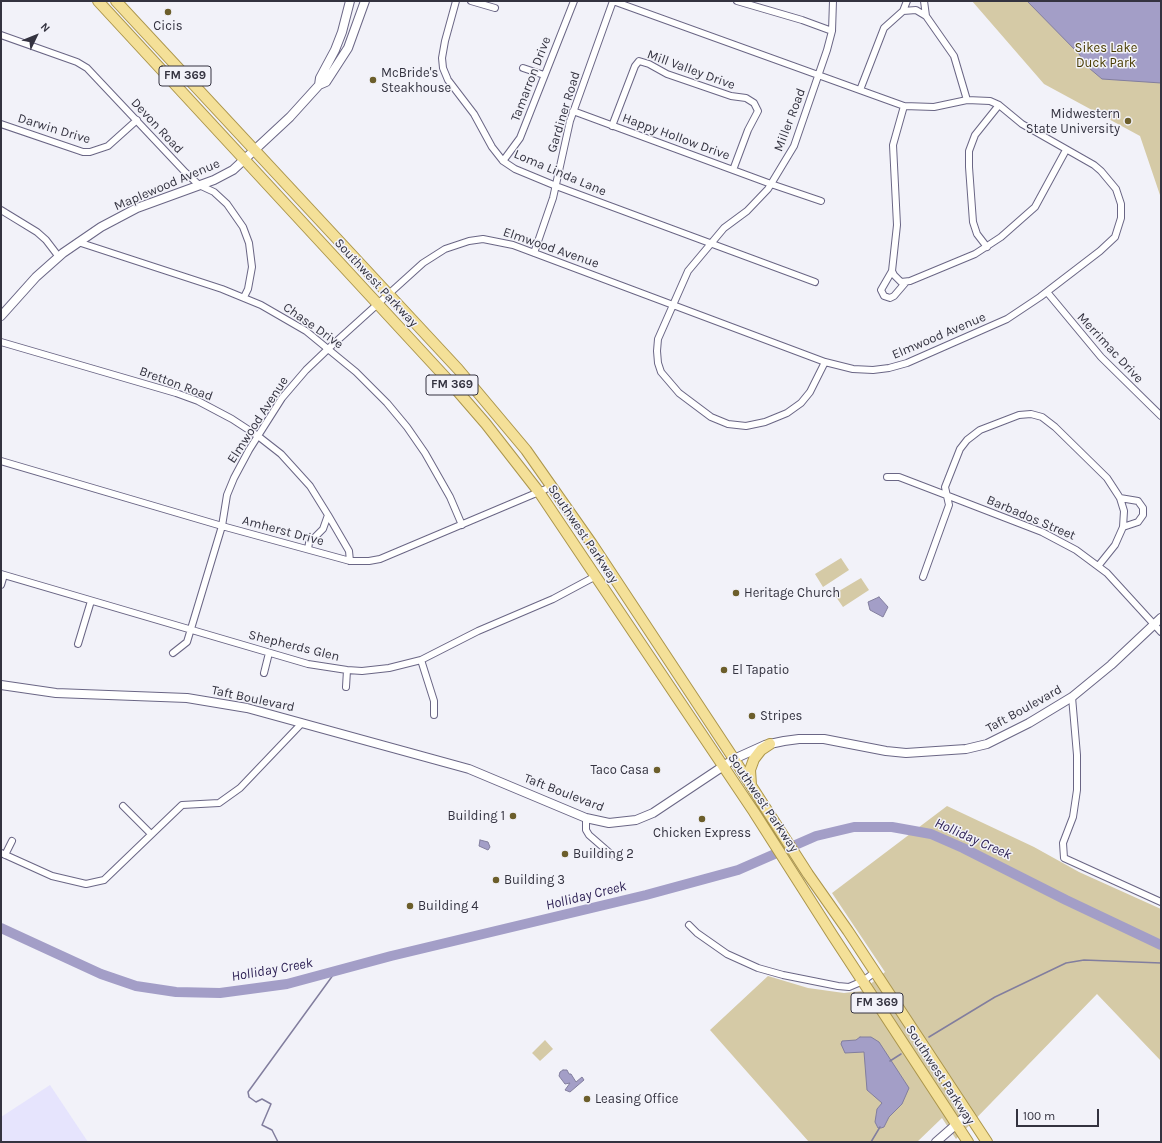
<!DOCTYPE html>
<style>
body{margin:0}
#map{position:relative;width:1162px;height:1143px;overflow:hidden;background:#f2f2f9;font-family:Karla,sans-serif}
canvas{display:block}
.frame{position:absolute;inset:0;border:2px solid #343340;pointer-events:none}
.north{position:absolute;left:16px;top:16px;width:40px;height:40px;-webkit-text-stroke:3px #f2f2f9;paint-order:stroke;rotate:47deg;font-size:11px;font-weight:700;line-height:16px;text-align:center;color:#343340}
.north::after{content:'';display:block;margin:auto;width:14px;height:18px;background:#343340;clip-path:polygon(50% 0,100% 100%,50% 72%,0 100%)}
.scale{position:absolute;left:1016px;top:1109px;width:83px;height:18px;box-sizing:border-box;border:2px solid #343340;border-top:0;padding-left:5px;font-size:12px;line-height:14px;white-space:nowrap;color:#343340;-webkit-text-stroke:3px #f2f2f9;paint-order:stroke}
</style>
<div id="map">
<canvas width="1162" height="1143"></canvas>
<div class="frame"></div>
<div class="north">N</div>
<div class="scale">100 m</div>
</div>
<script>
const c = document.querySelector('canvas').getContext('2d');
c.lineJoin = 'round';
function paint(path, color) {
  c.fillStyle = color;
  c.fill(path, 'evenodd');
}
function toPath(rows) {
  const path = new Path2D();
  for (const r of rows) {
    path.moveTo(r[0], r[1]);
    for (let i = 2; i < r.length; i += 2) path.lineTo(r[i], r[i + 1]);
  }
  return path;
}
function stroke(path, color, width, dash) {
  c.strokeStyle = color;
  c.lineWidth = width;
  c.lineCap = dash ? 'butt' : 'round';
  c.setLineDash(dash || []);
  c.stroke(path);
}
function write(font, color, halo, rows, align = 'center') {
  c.font = font + ' Karla,sans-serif';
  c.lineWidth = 3;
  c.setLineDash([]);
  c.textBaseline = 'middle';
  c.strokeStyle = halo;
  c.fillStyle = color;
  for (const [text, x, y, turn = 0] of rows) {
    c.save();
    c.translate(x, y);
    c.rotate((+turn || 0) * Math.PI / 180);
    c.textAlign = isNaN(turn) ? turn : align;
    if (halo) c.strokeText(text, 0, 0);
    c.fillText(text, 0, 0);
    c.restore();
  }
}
paint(toPath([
 [50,1085,88,1142,1,1142,1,1117]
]), '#e6e4fd');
paint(toPath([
 [972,1,1161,1,1161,198,1140,136,1044,84],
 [841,558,849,570,823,587,815,574],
 [861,578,869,590,843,607,834,594],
 [947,806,1034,847,1079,872,1161,909,1161,1061,1097,994,956,1139,942,1118,917,1142,809,1142,710,1030,768,976,808,988,844,993,862,991,885,972,832,893],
 [545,1040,553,1049,540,1061,532,1053]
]), '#d5caa6');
const water = toPath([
 [1027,1,1161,1,1161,83,1102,79,1089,68,1079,54,1027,1],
 [879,597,888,607,883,617,870,610,868,602,879,597],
 [480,840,488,842,490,847,488,850,479,846,480,840],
 [860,1037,871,1037,879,1042,909,1088,902,1104,889,1117,884,1127,881,1128,878,1128,875,1122,877,1109,882,1103,867,1090,864,1052,845,1053,841,1044,842,1041,856,1040,860,1037],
 [563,1070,567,1070,569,1074,571,1074,576,1082,582,1077,584,1080,570,1092,565,1090,570,1083,565,1084,559,1076,560,1072,563,1070]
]);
paint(water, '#a39ec7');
stroke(water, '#827e9e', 1);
stroke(toPath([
 [929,1037,995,997,1066,963,1084,960,1161,963],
 [890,1061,901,1054],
 [278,1142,272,1130,262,1125,271,1104,262,1099,256,1102,249,1097,248,1092,336,971],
 [871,1142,880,1127]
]), '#827e9e', 1.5);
stroke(toPath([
 [1,928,101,974,136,986,176,992,220,993,287,984,391,956,646,895,738,870,816,836,854,827,892,827,931,834,963,848,1066,900,1161,945]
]), '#a39ec7', 10);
const minor = toPath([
 [456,1,445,41,442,58,443,68,448,80,474,114,492,147,503,161,515,169,556,186,815,282],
 [471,1,495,8],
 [737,1,802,20,832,31],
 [924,1,926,16],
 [903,11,907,1],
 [1,35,77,62,87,68,185,172,199,185,214,192,227,204,243,227,249,243,252,267,248,289,244,297],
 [523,68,544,75],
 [860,90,884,28,903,11,916,10,926,16,954,56,967,100],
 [904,106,893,145,897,225,892,271,894,275,901,282,910,281,975,254,1001,237,1035,207,1066,150],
 [573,111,771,184,821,201],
 [1,124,83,152,90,152,108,146,137,120],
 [612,126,635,66,639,61,649,64,667,74,731,96,746,98,754,103,758,111,748,130,733,170],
 [503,161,520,138,574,1],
 [1,210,37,232,46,240,59,257],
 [78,242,222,289,261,305,306,331,356,372,387,403,407,427,425,453,450,497,462,525],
 [987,247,977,234,973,222,969,167,969,151,975,135,999,105],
 [534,253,553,198,570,121,613,1],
 [892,271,881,290,884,296,890,298,894,296,906,282],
 [1047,292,1101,357,1161,416],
 [1,342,176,393,198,401,232,419,258,436,281,454,310,486,328,515,323,529,309,543,308,549],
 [825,362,810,392,801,403,787,413,765,422,746,426,728,424,711,417,679,393,661,372,658,363,657,351,658,339,688,271,724,228,747,211,768,189,794,146,827,50,832,31,833,1],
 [1,461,222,526,350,561,369,561,380,559,553,486],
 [887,477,899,477,946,495,1042,532,1076,550,1107,573,1161,632],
 [1120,498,1138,501,1143,508,1143,515,1138,522,1123,527],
 [328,515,349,551,350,561],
 [1,574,308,664,347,670,362,671,389,668,421,660,478,631,553,599,596,576],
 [923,577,949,505,945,487,960,449,967,440,980,430,1019,415,1031,414,1042,417,1055,427,1107,478,1120,498,1124,511,1123,527,1115,545,1099,565],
 [1,585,4,575],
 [78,644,91,601],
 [173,653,187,642,222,526,227,495,234,478,249,450,282,398,306,370,329,348,423,263,445,249,469,241,483,239,513,245,825,362,853,369,873,370,889,368,907,363,1007,319,1040,297,1100,251,1115,237,1121,218,1121,204,1116,189,1101,171,1094,165,1022,124,999,105,990,101,967,100,934,107,904,106,613,1],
 [421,660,434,701,434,715],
 [264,673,269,653],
 [346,687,347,670],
 [1072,697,1077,755,1077,790,1073,817,1063,843,1064,858,1161,902],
 [123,806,151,834],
 [586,818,586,830,589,835,612,855],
 [1,853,52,876,86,884,104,880,182,805,219,803,240,788,302,723],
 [5,855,12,841],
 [689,925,697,933,727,954,758,968,783,975,838,986,849,987,863,981,875,972]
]);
const tertiary = toPath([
 [319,85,320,78,335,50,342,32,350,1],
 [1,316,36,277,63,253,101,227,137,208,214,180,233,170,290,117,319,85,326,82,348,48,365,1],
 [1,685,56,693,187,698,247,708,469,769,586,818,609,823,636,820,653,813,734,759,765,745,784,741,799,739,824,739,886,751,906,753,966,749,987,744,1029,723,1072,697,1111,665,1161,618],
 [936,1142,968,1114]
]);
const primary = toPath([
 [98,1,447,379,486,424,539,492,754,812,833,936,968,1142],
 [116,1,458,369,526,450,592,544,734,759,808,874,848,931,987,1142],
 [751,785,750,770,754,759,761,750,770,744]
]);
stroke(minor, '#6a6685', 8);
stroke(tertiary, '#6a6685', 10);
stroke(primary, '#ac964c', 12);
stroke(minor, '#fff', 6);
stroke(tertiary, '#fff', 8);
stroke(primary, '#f4e098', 10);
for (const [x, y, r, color] of [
 [168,12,4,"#6c5e2b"],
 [373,80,4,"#6c5e2b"],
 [1128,121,4,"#6c5e2b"],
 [736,593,4,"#6c5e2b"],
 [724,670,4,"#6c5e2b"],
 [752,716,4,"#6c5e2b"],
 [657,770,4,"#6c5e2b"],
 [513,816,4,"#6c5e2b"],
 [702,819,4,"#6c5e2b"],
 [565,854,4,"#6c5e2b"],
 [496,880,4,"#6c5e2b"],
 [410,906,4,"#6c5e2b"],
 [587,1099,4,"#6c5e2b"]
]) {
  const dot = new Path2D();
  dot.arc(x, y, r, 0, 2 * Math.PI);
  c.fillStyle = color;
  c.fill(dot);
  stroke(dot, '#f2f2f9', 1.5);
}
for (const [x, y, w] of [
 [185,76,52],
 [452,385,52],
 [877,1003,52]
]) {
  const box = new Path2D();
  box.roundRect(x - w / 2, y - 10, w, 20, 3);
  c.fillStyle = '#f2f2f9';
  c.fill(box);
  stroke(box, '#343340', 1);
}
write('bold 12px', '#343340', null, [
 ["FM 369",185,76],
 ["FM 369",452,385],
 ["FM 369",877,1003]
]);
write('13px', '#343340', '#f2f2f9', [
 ["Cicis",168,26,"center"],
 ["McBride's",381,73],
 ["Steakhouse",381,88],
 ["Midwestern",1120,114,"right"],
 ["State University",1120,129,"right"],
 ["Heritage Church",744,593],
 ["El Tapatio",732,670],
 ["Stripes",760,716],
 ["Taco Casa",649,770,"right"],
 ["Building 1",505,816,"right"],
 ["Chicken Express",702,833,"center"],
 ["Building 2",573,854],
 ["Building 3",504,880],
 ["Building 4",418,906],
 ["Leasing Office",595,1099]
], 'left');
write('13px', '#483a01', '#f2f2f9', [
 ["Sikes Lake",1106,48],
 ["Duck Park",1106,63]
]);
write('13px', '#343340', '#f2f2f9', [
 ["Mill Valley Drive",691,70,20],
 ["Tamarron Drive",531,79,-69],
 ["Gardiner Road",564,112,-73],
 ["Miller Road",790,120,-69],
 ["Devon Road",157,126,47],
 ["Darwin Drive",54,129,17],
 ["Happy Hollow Drive",676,137,20],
 ["Loma Linda Lane",560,173,23],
 ["Maplewood Avenue",167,185,-23],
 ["Elmwood Avenue",551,248,19],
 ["Southwest Parkway",376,283,47],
 ["Chase Drive",313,326,35],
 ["Elmwood Avenue",939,336,-23],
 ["Merrimac Drive",1110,348,47],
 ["Bretton Road",176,384,20],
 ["Elmwood Avenue",258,420,-57],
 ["Barbados Street",1031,518,23],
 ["Amherst Drive",283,531,15],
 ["Southwest Parkway",583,534,56],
 ["Shepherds Glen",294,646,14],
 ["Taft Boulevard",253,699,12],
 ["Taft Boulevard",1024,709,-29],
 ["Taft Boulevard",564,793,21],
 ["Southwest Parkway",763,803,56],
 ["Southwest Parkway",940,1075,57]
]);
write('italic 14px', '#2f2356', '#f2f2f9', [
 ["Holliday Creek",973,839,24],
 ["Holliday Creek",586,896,-14],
 ["Holliday Creek",272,970,-10]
]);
</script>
